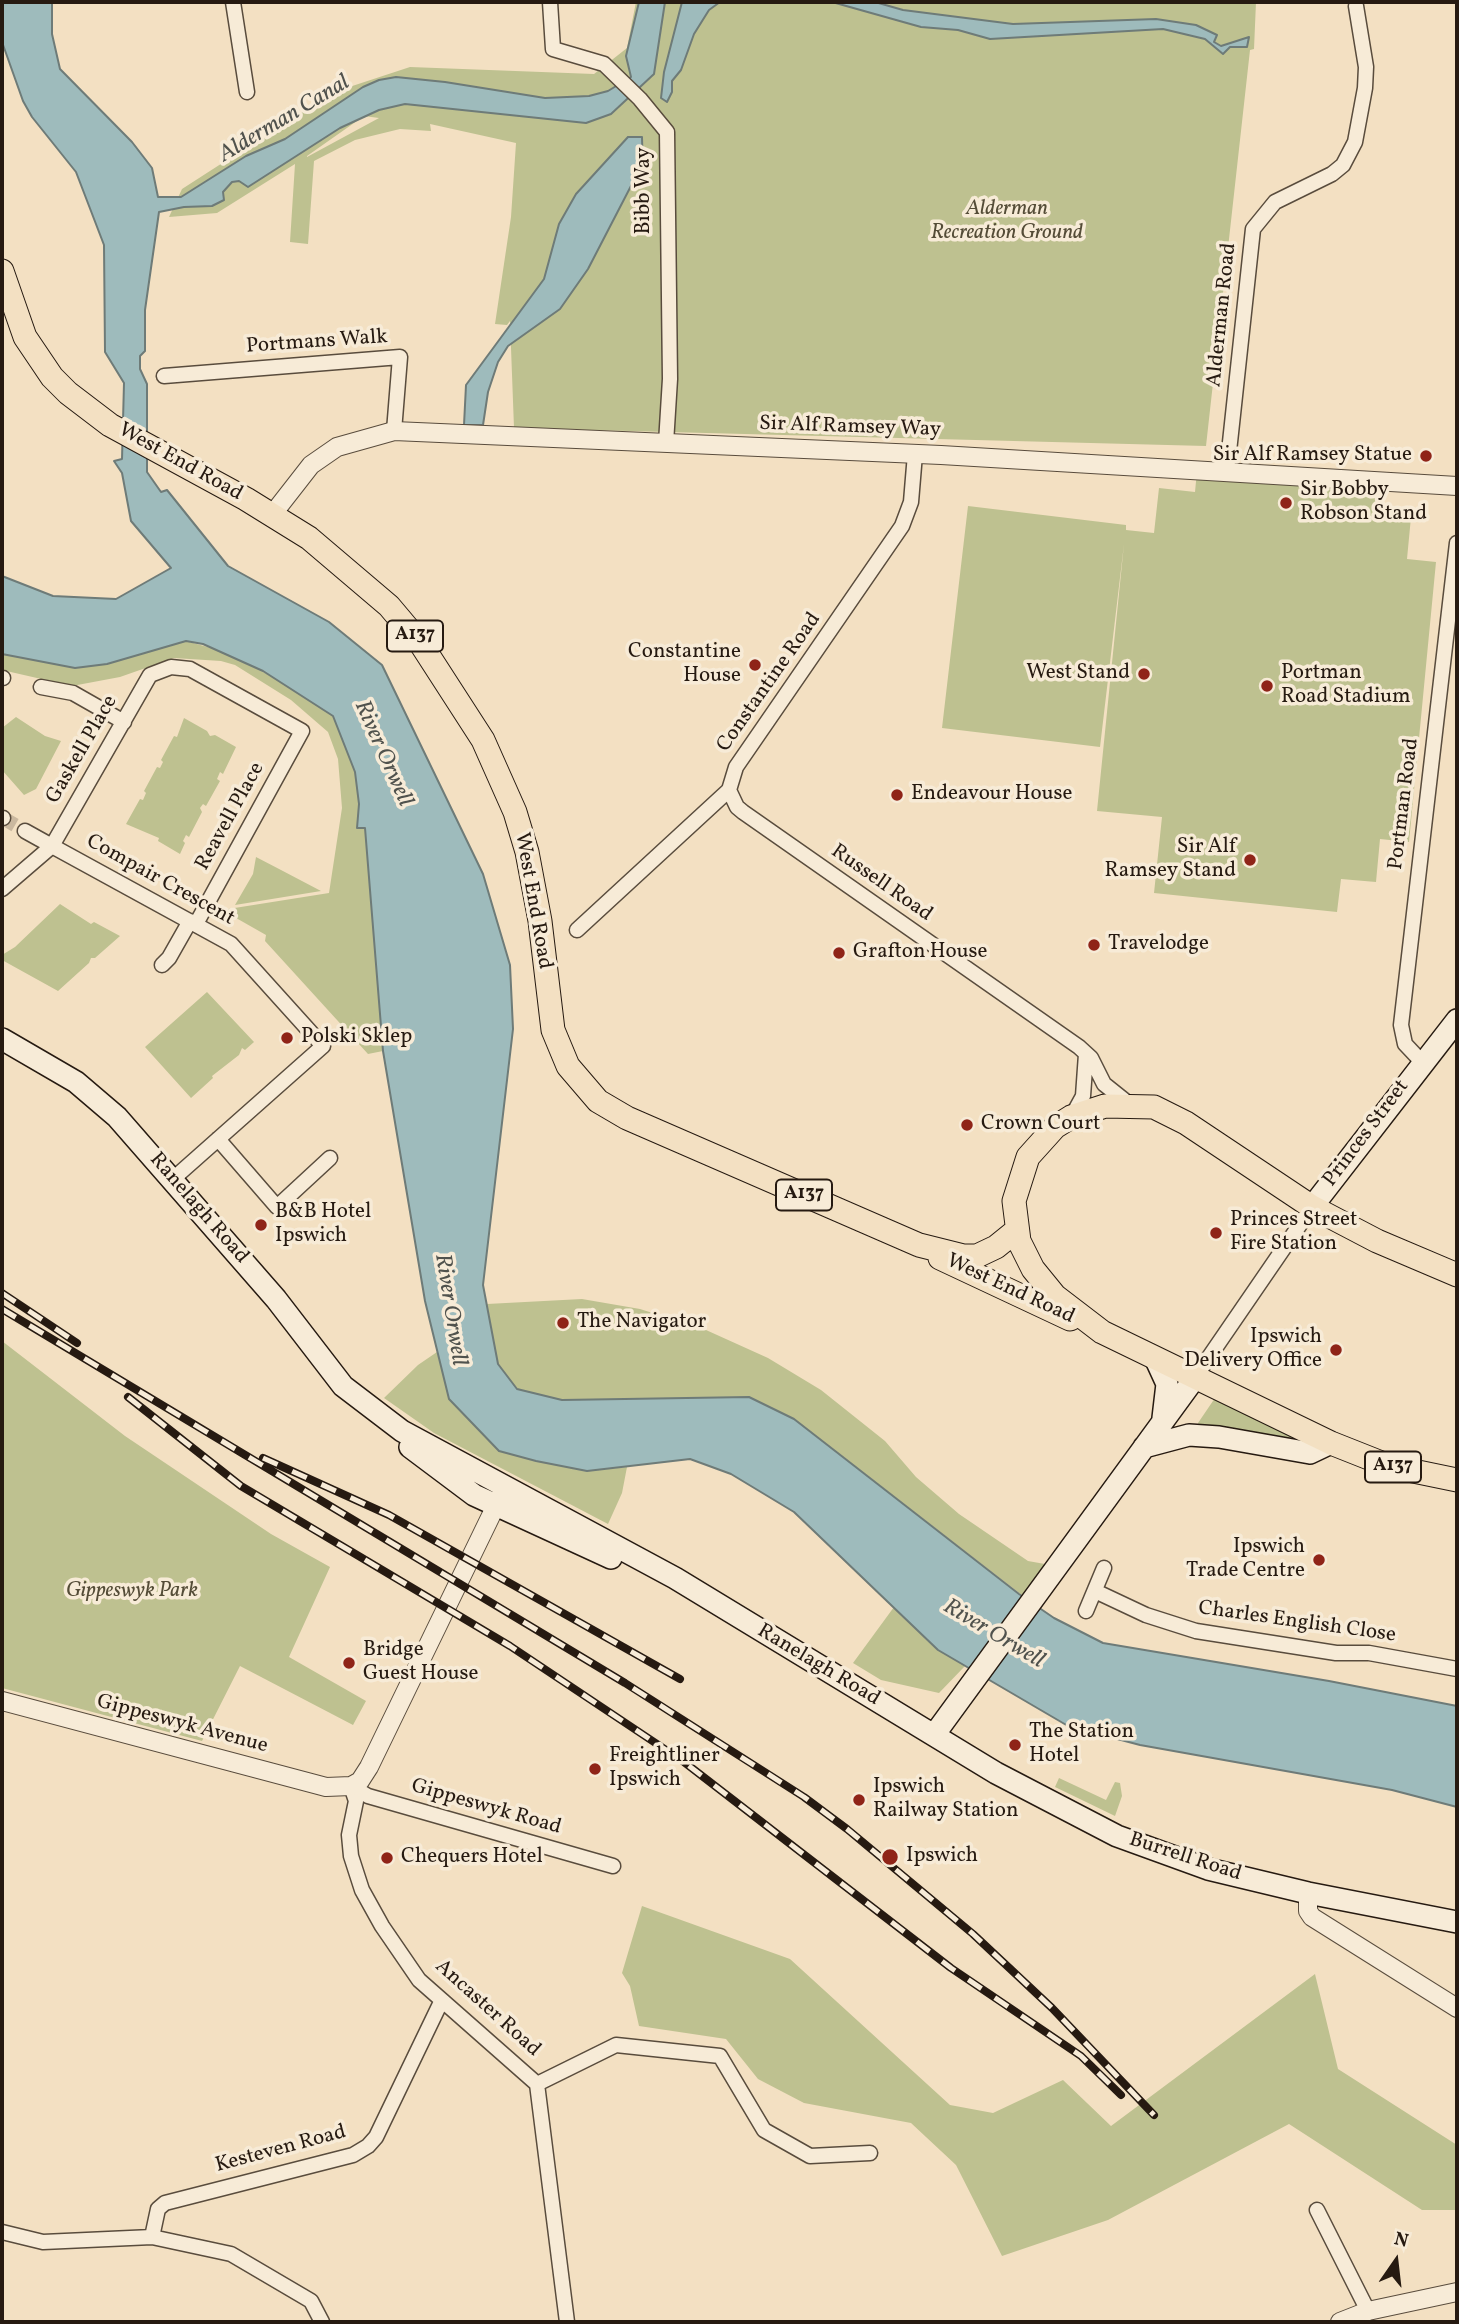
<!DOCTYPE html>
<style>
body{margin:0}
#map{position:relative;width:1459px;height:2324px;overflow:hidden;background:#f3e0c2;font-family:Vollkorn,serif}
canvas{display:block}
.frame{position:absolute;inset:0;border:4px solid #261a11;pointer-events:none}
.north{position:absolute;left:1361px;top:2226px;width:70px;height:70px;-webkit-text-stroke:5px #f7ebd7;paint-order:stroke;rotate:14deg;font-size:19px;font-weight:700;line-height:28px;text-align:center;color:#261a11}
.north::after{content:'';display:block;margin:auto;width:24px;height:32px;background:#261a11;clip-path:polygon(50% 0,100% 100%,50% 72%,0 100%)}
</style>
<div id="map">
<canvas width="1459" height="2324"></canvas>
<div class="frame"></div>
<div class="north">N</div>
</div>
<script>
const c = document.querySelector('canvas').getContext('2d');
c.lineJoin = 'round';
function paint(path, color) {
  c.fillStyle = color;
  c.fill(path, 'evenodd');
}
function toPath(rows) {
  const path = new Path2D();
  for (const r of rows) {
    path.moveTo(r[0], r[1]);
    for (let i = 2; i < r.length; i += 2) path.lineTo(r[i], r[i + 1]);
  }
  return path;
}
function stroke(path, color, width, dash) {
  c.strokeStyle = color;
  c.lineWidth = width;
  c.lineCap = dash ? 'butt' : 'round';
  c.setLineDash(dash || []);
  c.stroke(path);
}
function write(font, color, halo, rows, align = 'center') {
  c.font = font + ' Vollkorn,serif';
  c.lineWidth = 7;
  c.setLineDash([]);
  c.textBaseline = 'middle';
  c.strokeStyle = halo;
  c.fillStyle = color;
  for (const [text, x, y, turn = 0] of rows) {
    c.save();
    c.translate(x, y);
    c.rotate((+turn || 0) * Math.PI / 180);
    c.textAlign = isNaN(turn) ? turn : align;
    if (halo) c.strokeText(text, 0, 0);
    c.fillText(text, 0, 0);
    c.restore();
  }
}
paint(toPath([
 [636,2,1256,2,1254,49,1250,50,1206,446,514,428,510,321,507,325,495,324,511,217,516,143,430,124,431,131,400,129,355,140,314,161,308,244,290,242,295,164,217,213,169,217,182,189,331,93,410,67,594,74,627,48],
 [364,116,379,118,307,157,307,156],
 [1197,471,1379,489,1377,513,1411,517,1407,559,1436,562,1409,842,1380,839,1376,882,1341,879,1337,912,1154,893,1162,817,1097,811,1124,544,1100,747,942,728,968,506,1126,525,1126,530,1154,533,1159,488,1195,492],
 [186,641,229,653,301,693,333,716,355,772,359,804,357,828,365,828,383,1051,368,1054,265,941,266,935,222,910,329,893,342,808,338,759,328,732,291,700,235,665,221,661,174,658,120,677,72,686,2,670,2,654,75,668,107,664],
 [16,717,45,736,61,741,36,789,24,795,2,770,2,728],
 [184,718,207,731,210,736,215,735,236,747,223,774,220,772,217,779,220,781,206,806,203,804,200,808,202,812,189,837,186,835,183,841,185,843,180,854,158,841,159,838,126,824,140,799,143,800,146,793,144,791,157,767,160,768,163,762,161,760,174,736,177,737],
 [256,857,281,870,321,891,235,905,253,874],
 [60,904,91,924,94,922,120,936,95,958,91,958,89,963,58,991,2,960,2,955,15,947],
 [207,992,254,1042,245,1050,242,1048,239,1055,212,1076,213,1078,191,1098,145,1047],
 [582,1299,640,1309,706,1330,768,1358,821,1390,885,1441,916,1477,959,1514,1028,1561,1056,1566,1036,1606,794,1419,749,1397,562,1400,517,1389,498,1364,487,1304],
 [2,1341,125,1436,271,1534,330,1567,289,1657,366,1701,353,1725,240,1666,202,1741,2,1688],
 [437,1352,449,1399,587,1471,627,1467,622,1493,608,1524,434,1433,384,1398,418,1365],
 [1215,1398,1305,1442,1199,1429,1198,1423],
 [894,1607,938,1650,965,1666,939,1693,881,1680,853,1663],
 [1059,1778,1106,1800,1115,1782,1120,1783,1122,1796,1115,1816,1055,1787],
 [642,1906,790,1959,950,2105,993,2113,1063,2080,1111,2126,1315,1974,1338,2069,1457,2145,1457,2210,1422,2210,1289,2124,1108,2220,1002,2256,956,2165,911,2123,804,2103,758,2079,726,2039,639,2026,630,1986,622,1973]
]), '#bec190');
const water = toPath([
 [2,2,52,2,52,34,60,69,132,142,152,168,158,197,181,197,246,156,285,139,363,87,379,80,396,77,445,82,545,98,589,96,608,91,631,77,626,56,639,2,665,2,654,74,611,114,586,123,405,104,379,110,340,128,248,187,239,181,232,182,223,192,224,200,212,206,184,207,159,212,145,310,145,351,140,356,140,369,147,384,147,472,161,492,167,490,228,566,329,622,382,665,483,874,510,965,513,1029,483,1285,498,1364,517,1389,562,1400,749,1397,794,1419,1019,1594,1054,1618,1103,1643,1329,1681,1457,1706,1457,1807,1392,1790,1140,1745,1068,1726,938,1650,794,1512,731,1474,690,1459,587,1471,536,1461,499,1451,449,1399,425,1301,383,1051,365,828,357,828,359,804,355,772,333,716,263,671,203,644,186,641,107,664,75,668,2,654,2,576,53,596,116,599,171,568,131,521,122,473,114,461,122,459,124,383,105,352,104,245,76,172,32,117,23,101,2,42,2,2],
 [682,2,720,2,709,10,694,34,681,70,672,81,672,92,667,102,661,98,664,72,682,2],
 [832,2,875,2,903,10,1013,24,1156,19,1196,25,1217,35,1214,42,1221,46,1249,37,1247,47,1230,47,1223,54,1205,39,1163,29,990,39,958,30,921,27,832,2],
 [628,137,642,137,643,177,632,184,588,269,560,309,508,346,498,362,488,392,483,425,464,425,466,385,544,279,559,224,576,194,628,137]
]);
paint(water, '#9ebbbc');
stroke(water, '#6e7b78', 2);
stroke(toPath([
 [3,818,25,831]
]), '#cab89f', 14, [14, 7]);
const minor = toPath([
 [233,2,247,92],
 [550,2,553,49,604,64,640,99,667,132,670,379,666,443],
 [164,376,400,357,394,431],
 [1227,470,1253,229,1275,202,1332,174,1343,165,1355,142,1365,88,1366,67,1356,6],
 [2,678,3,678],
 [41,687,73,693,124,722],
 [729,790,737,807,743,812,1079,1047,1091,1058,1104,1084,1129,1104],
 [2,818,3,818],
 [25,831,52,846,150,675,171,667,190,669,302,731,196,924],
 [2,889,52,846,231,944,323,1046,173,1179],
 [577,930,729,790,736,767,902,526,911,502,915,454],
 [162,965,169,958,190,921],
 [1422,1062,1405,1044,1401,1025,1457,543],
 [1072,1116,1083,1096,1086,1054],
 [218,1139,277,1207,330,1158],
 [1194,1379,1312,1207],
 [1095,1591,1146,1615,1196,1631,1336,1653,1369,1653,1457,1669],
 [1086,1611,1104,1568],
 [351,1786,356,1801,349,1835,351,1856,362,1890,382,1926,419,1980,537,2084,567,2322],
 [351,1786,368,1796,613,1866],
 [537,2084,616,2045,720,2056,764,2130,810,2156,870,2153],
 [1317,2210,1368,2311],
 [2,2232,43,2242,152,2237,231,2254,311,2301,322,2322],
 [152,2237,158,2209,165,2203,353,2155,368,2146,376,2137,441,2002]
]);
const tertiary = toPath([
 [272,515,311,465,337,447,394,431,941,455,1457,486],
 [2,1701,326,1787,351,1786,360,1781,369,1767,502,1493],
 [1308,1893,1308,1911,1312,1917,1457,2008],
 [1340,2322,1368,2311,1457,2292]
]);
const secondary = toPath([
 [2,1039,76,1082,117,1117,276,1299,343,1386,402,1431,675,1578,996,1773,1117,1836,1208,1869,1308,1893,1457,1922],
 [1312,1207,1457,1020],
 [1156,1360,1167,1384,1163,1418],
 [410,1447,474,1495,611,1558],
 [1144,1447,1189,1435,1219,1437,1310,1453,1331,1443],
 [934,1735,1194,1379]
]);
const primary = toPath([
 [2,271,25,337,52,377,68,393,110,425,246,499,309,538,389,606,421,644,483,740,515,812,527,852,540,921,553,1030,568,1066,598,1101,627,1118,919,1245,963,1256,977,1256,996,1247,1017,1230],
 [940,1258,1070,1319],
 [1457,1275,1377,1241,1312,1207,1186,1123,1154,1107,1105,1106,1071,1117,1055,1127,1028,1157,1014,1201,1019,1241,1033,1269,1055,1296,1102,1332,1331,1443,1389,1466,1457,1480]
]);
stroke(minor, '#594c3d', 17);
stroke(tertiary, '#594c3d', 20);
stroke(secondary, '#261a11', 24);
stroke(primary, '#261a11', 25);
stroke(minor, '#f7ebd7', 14);
stroke(tertiary, '#f7ebd7', 18);
stroke(secondary, '#f7ebd7', 21);
stroke(primary, '#f3e0c2', 23);
const rail = toPath([
 [2,1293,77,1343],
 [2,1309,625,1683,804,1797,847,1829,973,1934,1052,2008,1154,2115],
 [128,1397,241,1486,510,1646,684,1762,951,1968,1081,2056,1121,2095],
 [263,1458,389,1515,680,1679]
]);
stroke(rail, '#261a11', 8);
stroke(rail, '#f7ebd7', 5, [16]);
for (const [x, y, r, color] of [
 [1426,456,7,"#8f2418"],
 [1286,503,7,"#8f2418"],
 [755,665,7,"#8f2418"],
 [1144,674,7,"#8f2418"],
 [1267,686,7,"#8f2418"],
 [897,795,7,"#8f2418"],
 [1250,860,7,"#8f2418"],
 [1094,945,7,"#8f2418"],
 [839,953,7,"#8f2418"],
 [287,1038,7,"#8f2418"],
 [967,1125,7,"#8f2418"],
 [261,1225,7,"#8f2418"],
 [1216,1233,7,"#8f2418"],
 [563,1323,7,"#8f2418"],
 [1336,1350,7,"#8f2418"],
 [1319,1560,7,"#8f2418"],
 [349,1663,7,"#8f2418"],
 [1015,1745,7,"#8f2418"],
 [595,1769,7,"#8f2418"],
 [859,1800,7,"#8f2418"],
 [890,1857,9,"#8f2418"],
 [387,1858,7,"#8f2418"]
]) {
  const dot = new Path2D();
  dot.arc(x, y, r, 0, 2 * Math.PI);
  c.fillStyle = color;
  c.fill(dot);
  stroke(dot, '#f7ebd7', 2.5);
}
for (const [x, y, w] of [
 [415,636,56],
 [804,1195,56],
 [1393,1467,56]
]) {
  const box = new Path2D();
  box.roundRect(x - w / 2, y - 15.5, w, 31, 5);
  c.fillStyle = '#f7ebd7';
  c.fill(box);
  stroke(box, '#261a11', 2);
}
write('bold 19px', '#261a11', null, [
 ["A137",415,636],
 ["A137",804,1195],
 ["A137",1393,1467]
]);
write('21px', '#261a11', '#f7ebd7', [
 ["Bibb Way",645,191,-90],
 ["Alderman Road",1223,315,-84],
 ["Portmans Walk",317,343,-4],
 ["Sir Alf Ramsey Way",850,428,2],
 ["West End Road",180,463,29],
 ["Constantine Road",770,683,-55],
 ["Gaskell Place",83,750,-60],
 ["Portman Road",1405,804,-83],
 ["Reavell Place",231,817,-61],
 ["Compair Crescent",160,881,29],
 ["Russell Road",881,884,35],
 ["West End Road",532,901,80],
 ["Princes Street",1367,1134,-53],
 ["Ranelagh Road",198,1209,49],
 ["West End Road",1010,1290,25],
 ["Charles English Close",1297,1623,8],
 ["Ranelagh Road",818,1666,31],
 ["Gippeswyk Avenue",182,1725,15],
 ["Gippeswyk Road",486,1808,16],
 ["Burrell Road",1185,1858,18],
 ["Ancaster Road",487,2009,42],
 ["Kesteven Road",281,2150,-15]
]);
write('italic 21px', '#544c37', '#f7ebd7', [
 ["Alderman",1007,210],
 ["Recreation Ground",1007,234],
 ["Gippeswyk Park",132,1592]
]);
write('21px', '#261a11', '#f7ebd7', [
 ["Sir Alf Ramsey Statue",1412,456,"right"],
 ["Sir Bobby",1300,491],
 ["Robson Stand",1300,515],
 ["Constantine",741,653,"right"],
 ["House",741,677,"right"],
 ["West Stand",1130,674,"right"],
 ["Portman",1281,674],
 ["Road Stadium",1281,698],
 ["Endeavour House",911,795],
 ["Sir Alf",1236,848,"right"],
 ["Ramsey Stand",1236,872,"right"],
 ["Travelodge",1108,945],
 ["Grafton House",853,953],
 ["Polski Sklep",301,1038],
 ["Crown Court",981,1125],
 ["B&B Hotel",275,1213],
 ["Ipswich",275,1237],
 ["Princes Street",1230,1221],
 ["Fire Station",1230,1245],
 ["The Navigator",577,1323],
 ["Ipswich",1322,1338,"right"],
 ["Delivery Office",1322,1362,"right"],
 ["Ipswich",1305,1548,"right"],
 ["Trade Centre",1305,1572,"right"],
 ["Bridge",363,1651],
 ["Guest House",363,1675],
 ["The Station",1029,1733],
 ["Hotel",1029,1757],
 ["Freightliner",609,1757],
 ["Ipswich",609,1781],
 ["Ipswich",873,1788],
 ["Railway Station",873,1812],
 ["Ipswich",906,1857],
 ["Chequers Hotel",401,1858]
], 'left');
write('italic 23px', '#50524d', '#f7ebd7', [
 ["Alderman Canal",285,120,-31],
 ["River Orwell",382,754,66],
 ["River Orwell",449,1310,81],
 ["River Orwell",993,1635,31]
]);
</script>
